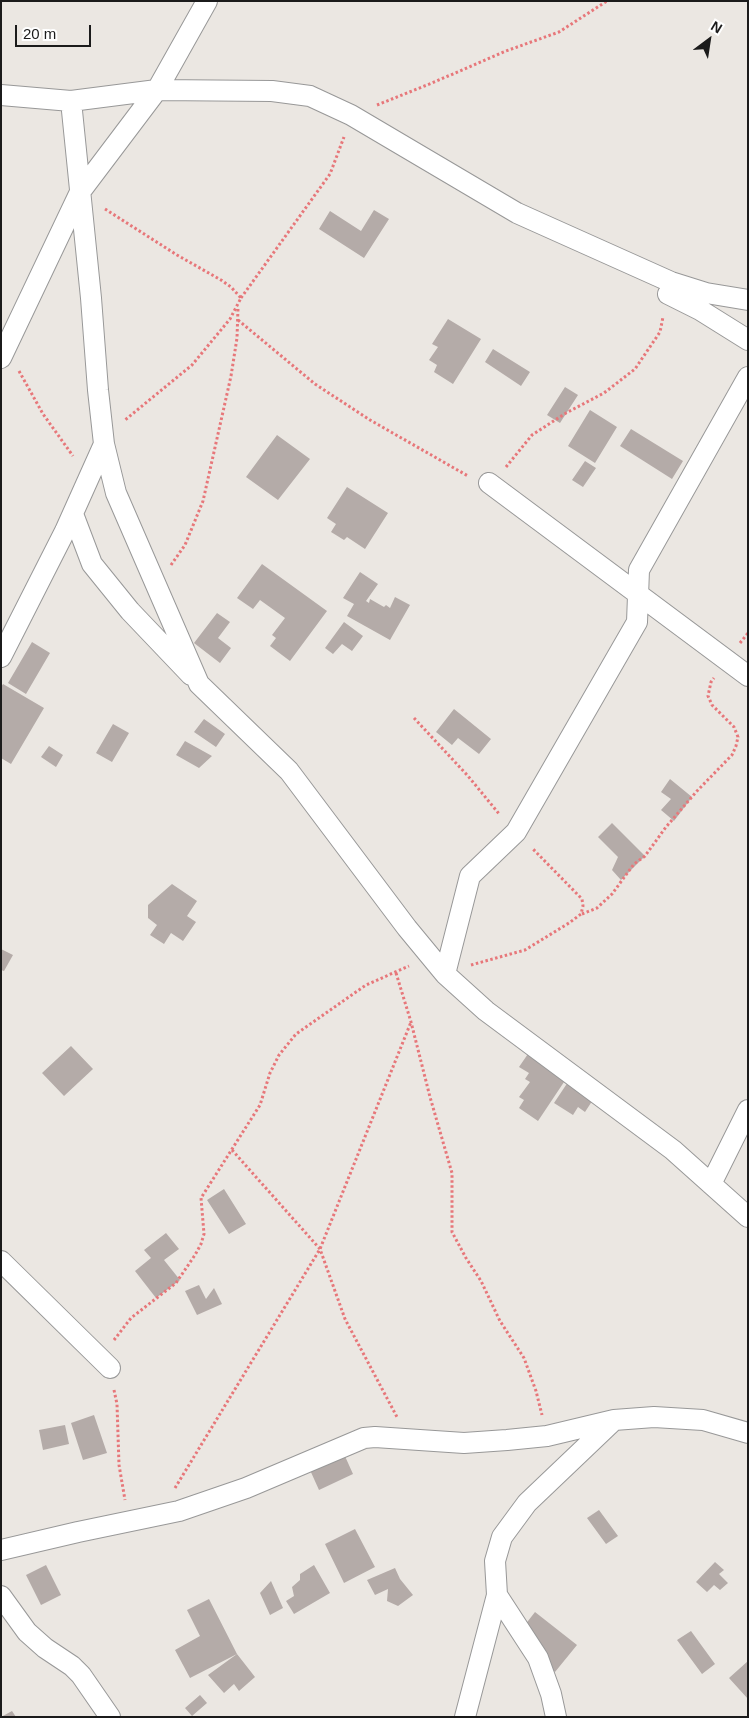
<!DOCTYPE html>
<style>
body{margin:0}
#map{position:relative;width:749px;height:1718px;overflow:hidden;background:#ebe7e2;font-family:Arial,sans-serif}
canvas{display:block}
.frame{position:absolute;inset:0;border:2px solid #1b1b1b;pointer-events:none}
.north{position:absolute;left:684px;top:15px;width:50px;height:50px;-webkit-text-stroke:4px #fff;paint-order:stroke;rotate:31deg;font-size:14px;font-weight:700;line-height:20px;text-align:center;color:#1b1b1b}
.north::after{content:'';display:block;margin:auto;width:18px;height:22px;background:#1b1b1b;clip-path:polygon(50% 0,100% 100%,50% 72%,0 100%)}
.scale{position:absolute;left:15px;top:25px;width:76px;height:22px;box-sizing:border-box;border:2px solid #1b1b1b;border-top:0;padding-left:6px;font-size:15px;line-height:18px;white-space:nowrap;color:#1b1b1b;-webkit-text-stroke:4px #fff;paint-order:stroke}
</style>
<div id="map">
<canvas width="749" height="1718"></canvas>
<div class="frame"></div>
<div class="north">N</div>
<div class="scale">20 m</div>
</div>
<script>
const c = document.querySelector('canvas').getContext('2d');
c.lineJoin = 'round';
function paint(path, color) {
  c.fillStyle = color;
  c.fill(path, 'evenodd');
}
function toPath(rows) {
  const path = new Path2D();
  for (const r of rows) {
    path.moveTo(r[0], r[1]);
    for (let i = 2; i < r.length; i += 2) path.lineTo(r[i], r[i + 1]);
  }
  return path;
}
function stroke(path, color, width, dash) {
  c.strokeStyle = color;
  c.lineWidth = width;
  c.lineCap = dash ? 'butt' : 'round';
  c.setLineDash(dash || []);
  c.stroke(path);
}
paint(toPath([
 [374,210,389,219,364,258,319,229,330,211,361,231],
 [448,319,481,339,453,384,434,372,437,365,429,360,438,347,432,344],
 [493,349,530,372,521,386,485,362],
 [565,387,578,395,560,423,547,415],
 [590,410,617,427,595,463,568,446],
 [631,429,683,461,672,479,620,446],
 [277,435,310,459,278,500,246,477],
 [585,461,596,468,583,487,572,480],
 [347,487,388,513,365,549,347,537,344,540,331,532,336,524,327,518],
 [262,564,327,611,290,661,270,646,276,638,272,635,285,618,260,600,253,609,237,598],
 [360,572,378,584,366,601,369,603,370,599,384,607,386,605,390,608,395,597,410,605,390,640,347,616,354,604,343,598],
 [217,613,230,622,218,638,231,648,220,663,194,643],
 [344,622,363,636,352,651,342,644,333,654,325,648],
 [32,642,50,653,26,694,8,683],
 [3,684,44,708,11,764,1,758,1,687],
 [454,709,491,739,479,754,458,738,452,745,436,732],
 [204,719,225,734,216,747,194,732],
 [113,724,129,733,112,762,96,753],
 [185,741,212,756,199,768,176,755],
 [49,746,63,755,56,767,41,757],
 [670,779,692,797,674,821,661,810,671,799,661,792],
 [612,823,645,856,621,880,612,870,618,857,598,837],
 [172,884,197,901,187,916,196,922,183,941,171,933,164,944,150,935,157,925,148,918,148,905],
 [1,949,13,955,4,971,1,970],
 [71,1046,93,1069,64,1096,42,1073],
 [532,1048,570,1073,538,1121,519,1108,524,1100,519,1097,530,1082,525,1079,529,1073,519,1067],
 [574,1073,600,1089,585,1112,578,1107,573,1115,554,1103],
 [224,1189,246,1224,229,1234,207,1200],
 [166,1233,179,1249,164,1260,180,1280,156,1298,135,1271,151,1258,144,1250],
 [199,1285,206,1299,214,1288,222,1304,197,1315,185,1291],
 [94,1415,107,1453,83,1460,71,1423],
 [65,1425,69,1444,43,1450,39,1430],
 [344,1454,353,1474,319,1490,310,1470],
 [599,1510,618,1536,606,1544,587,1518],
 [355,1529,375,1567,344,1583,325,1544],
 [715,1562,724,1570,719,1574,728,1583,720,1590,714,1585,707,1592,696,1582],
 [46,1565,61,1595,41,1605,26,1575],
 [314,1565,330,1593,294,1614,286,1601,294,1596,292,1587,300,1580,300,1574],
 [395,1568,400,1579,413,1595,398,1606,387,1601,388,1589,375,1595,367,1580],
 [271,1581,283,1608,270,1615,260,1593],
 [209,1599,237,1654,190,1678,175,1650,200,1636,187,1610],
 [535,1612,577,1645,555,1672,514,1639],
 [691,1631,715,1664,702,1674,677,1640],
 [237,1654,255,1677,239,1691,234,1684,224,1693,208,1675],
 [748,1661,748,1699,729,1678],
 [200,1695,207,1703,192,1716,185,1708],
 [12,1711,16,1717,1,1717]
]), '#b4aba8');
const street = toPath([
 [1,95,71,101,157,90,272,91,310,96,351,115,517,213,671,282,706,293,748,300],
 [71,101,91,298,98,390,104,444,116,493,199,684,289,771,407,928,445,974,486,1011,673,1150,748,1217],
 [668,294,700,310,748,340],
 [1,358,80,192,157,90,207,1],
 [489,483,748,676],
 [73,514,92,564,130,611,191,675],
 [1,657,65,531,104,444],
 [445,974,470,876,516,832,637,622,639,570,748,377],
 [711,1184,748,1110],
 [1,1261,110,1368],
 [1,1550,78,1532,179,1511,246,1488,364,1438,375,1437,464,1443,507,1440,547,1436,614,1420,654,1417,703,1420,748,1433],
 [1,1596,27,1632,45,1648,72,1666,81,1675,110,1717],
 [465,1717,497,1595],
 [556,1717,551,1694,538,1658,497,1595,495,1561,502,1537,527,1503,612,1422]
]);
stroke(street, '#989898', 22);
stroke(toPath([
 [377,105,432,83,506,51,559,32,607,1],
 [105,209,177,255,221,280,231,287,241,298,230,319,192,365,125,420],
 [241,298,330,174,344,137],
 [238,320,315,384,370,420,468,476],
 [19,371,43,414,73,456],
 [506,467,532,435,566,413,604,393,635,369,660,332,663,317],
 [171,565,185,545,203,501,231,376,237,338,238,308],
 [740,643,748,633],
 [414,718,468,776,500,815],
 [582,914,597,908,612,894,634,864,645,856,666,827,697,791,732,755,736,746,738,737,734,727,712,705,708,696,711,682,714,678],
 [471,965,525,950,569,923,581,914,583,906,582,899,532,848],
 [396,973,411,1022,430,1097,452,1173,452,1232,466,1258,481,1281,500,1321,524,1358,536,1391,542,1415],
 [232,1150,320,1249,345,1319,397,1417],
 [114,1340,131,1318,176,1283,195,1255,201,1244,204,1234,201,1198,260,1105,270,1073,279,1055,296,1034,366,985,409,966],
 [114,1390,117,1404,119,1465,125,1500],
 [175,1488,320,1249,411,1022]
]), '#e7777a', 3, [2.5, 2.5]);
stroke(street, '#fff', 20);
</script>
